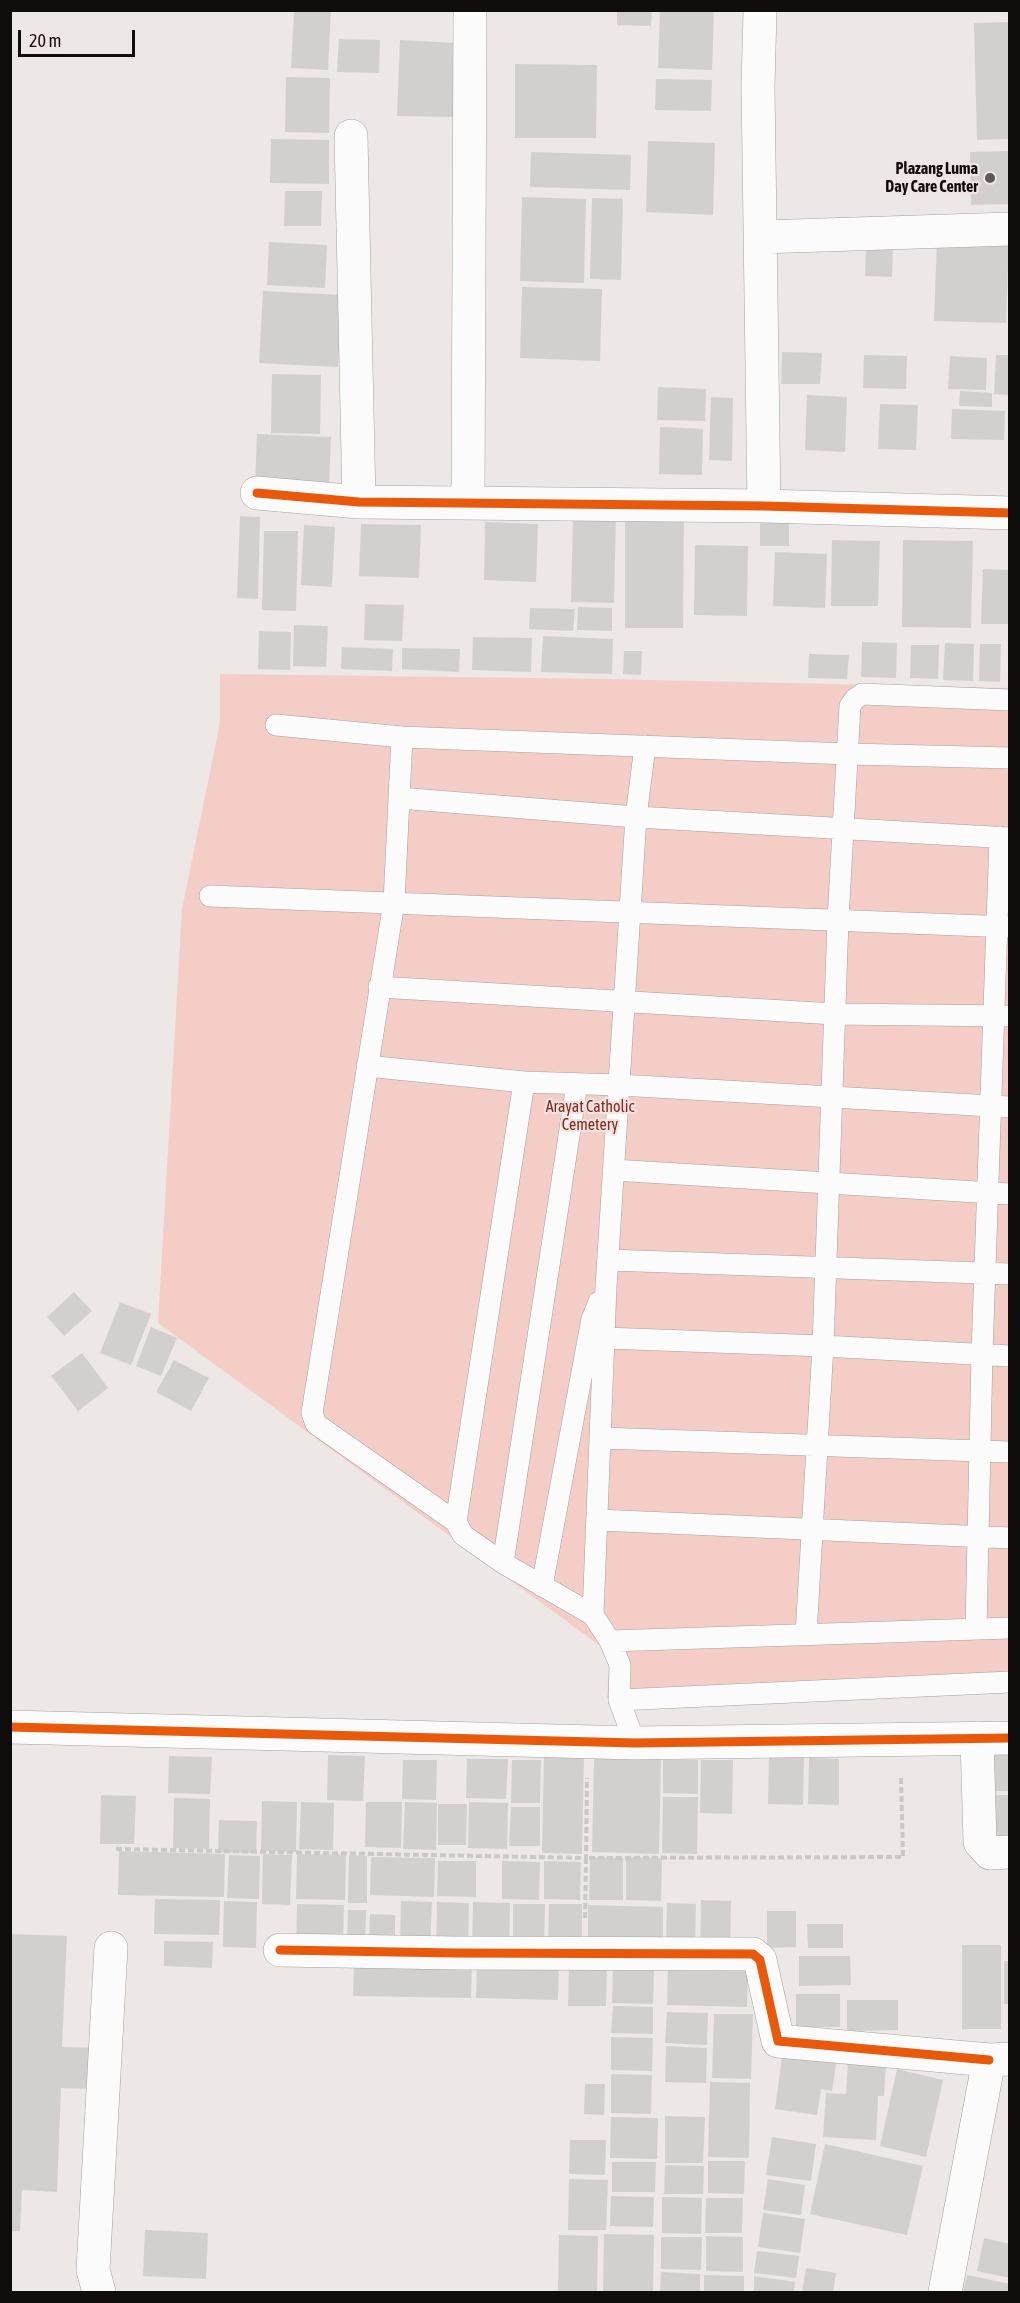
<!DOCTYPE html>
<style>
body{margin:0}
#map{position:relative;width:1020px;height:2303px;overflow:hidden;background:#ede7e6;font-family:"Asap Condensed",sans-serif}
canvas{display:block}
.frame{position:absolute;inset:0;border:12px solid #110d0c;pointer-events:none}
.scale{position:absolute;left:18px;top:30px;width:117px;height:27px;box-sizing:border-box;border:3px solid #110d0c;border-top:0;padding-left:8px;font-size:18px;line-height:21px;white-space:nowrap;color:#110d0c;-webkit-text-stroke:4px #f0e5e3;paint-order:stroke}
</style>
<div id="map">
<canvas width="1020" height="2303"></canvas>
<div class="frame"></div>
<div class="scale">20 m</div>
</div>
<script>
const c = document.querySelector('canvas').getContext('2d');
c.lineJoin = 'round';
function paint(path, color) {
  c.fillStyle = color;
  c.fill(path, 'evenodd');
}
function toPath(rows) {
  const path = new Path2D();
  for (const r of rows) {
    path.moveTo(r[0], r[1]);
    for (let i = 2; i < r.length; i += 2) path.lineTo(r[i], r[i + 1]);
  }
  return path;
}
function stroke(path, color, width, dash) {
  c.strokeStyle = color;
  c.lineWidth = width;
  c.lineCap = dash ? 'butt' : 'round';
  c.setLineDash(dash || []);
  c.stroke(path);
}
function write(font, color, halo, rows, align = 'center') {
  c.font = font + ' "Asap Condensed",sans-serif';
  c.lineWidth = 4.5;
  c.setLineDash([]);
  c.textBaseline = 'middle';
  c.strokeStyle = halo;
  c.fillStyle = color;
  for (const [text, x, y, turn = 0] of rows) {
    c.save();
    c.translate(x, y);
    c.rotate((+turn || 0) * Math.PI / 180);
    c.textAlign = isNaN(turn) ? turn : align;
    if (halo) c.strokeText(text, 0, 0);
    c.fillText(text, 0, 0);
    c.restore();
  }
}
paint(toPath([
 [220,674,609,679,1009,688,1009,1693,607,1698,610,1653,158,1323,182,909,220,723]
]), '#f4cdc6');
paint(toPath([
 [294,10,331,10,328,70,291,68],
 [617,10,652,10,651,26,617,25],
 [660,10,714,10,712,70,658,68],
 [1010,22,1010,139,977,140,974,23],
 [339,39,380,40,379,73,337,72],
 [400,40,456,43,453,117,397,116],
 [515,64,597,65,596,138,515,138],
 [286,77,330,78,329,133,285,132],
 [656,79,712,80,711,111,655,110],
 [271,139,329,140,329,184,270,183],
 [648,141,715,143,713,215,646,212],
 [1010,151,1010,204,971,205,970,152],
 [531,152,631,155,630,190,530,187],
 [285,191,322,191,321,226,284,226],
 [522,197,586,199,584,283,520,281],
 [592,198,623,199,621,280,590,279],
 [937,239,1009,241,1006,323,934,321],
 [269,242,327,245,325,288,267,285],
 [866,245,893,246,892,277,865,276],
 [522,287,602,289,600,361,520,358],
 [263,291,342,295,338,367,259,363],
 [782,352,822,353,820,384,781,384],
 [864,355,907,356,906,389,863,388],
 [996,355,1010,355,1010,395,994,394],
 [950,356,987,358,986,390,948,389],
 [272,374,321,375,320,434,271,433],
 [658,387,706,389,705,421,657,420],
 [960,391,992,393,992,407,959,406],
 [807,395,847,397,845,452,805,450],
 [711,397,733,398,732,461,709,460],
 [880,404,918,405,916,450,878,449],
 [952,409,1005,411,1004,440,951,439],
 [660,427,703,429,702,475,659,474],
 [257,434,331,437,329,487,255,484],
 [760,511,789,512,789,546,760,546],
 [684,514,683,628,625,628,625,515],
 [240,516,260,517,258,599,237,598],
 [573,517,616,518,614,603,571,602],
 [485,522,538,524,536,582,484,580],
 [361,524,421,525,419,578,359,576],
 [304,525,335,527,332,587,301,585],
 [264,531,298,531,296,611,262,610],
 [832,540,880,541,878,606,831,606],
 [903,540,973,541,971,628,902,627],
 [695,545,748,546,747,616,694,615],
 [775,552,827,554,825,608,773,606],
 [983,569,1010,570,1010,624,981,624],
 [365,604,404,605,402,641,364,640],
 [578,607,612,608,612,631,577,630],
 [530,608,575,609,573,631,529,629],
 [294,625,328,626,326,667,293,666],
 [259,631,291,632,290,670,258,669],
 [543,636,613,639,612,674,541,672],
 [473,637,532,638,531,672,472,670],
 [862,642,897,643,896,678,861,677],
 [945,643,974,644,973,681,943,680],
 [980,644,1001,644,1000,682,979,681],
 [911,645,939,645,938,679,910,678],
 [342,647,393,649,392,671,341,669],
 [402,648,460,649,459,672,402,669],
 [624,651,642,651,641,675,623,674],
 [809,654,849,655,847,679,808,678],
 [74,1292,92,1311,64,1336,47,1317],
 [120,1302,151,1314,131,1365,100,1353],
 [151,1327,177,1338,161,1376,136,1366],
 [82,1353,108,1388,78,1411,51,1376],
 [174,1360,209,1378,191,1411,156,1392],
 [991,1748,1010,1748,1010,1791,991,1791],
 [544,1754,584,1754,582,1854,542,1853],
 [328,1755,365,1756,363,1801,327,1800],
 [169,1756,212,1757,210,1794,168,1793],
 [769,1756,804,1757,803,1805,768,1804],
 [594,1758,661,1759,659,1854,592,1852],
 [809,1758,839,1759,839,1805,808,1804],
 [467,1759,508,1759,506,1799,466,1798],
 [403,1760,437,1760,436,1800,402,1799],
 [512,1760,541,1760,540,1803,511,1803],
 [663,1760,698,1760,698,1794,663,1793],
 [701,1760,733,1760,732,1814,700,1813],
 [101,1795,136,1796,134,1844,100,1844],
 [993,1795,1010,1795,1010,1843,994,1843],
 [663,1797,698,1797,697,1854,662,1853],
 [174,1798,210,1799,209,1849,173,1848],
 [262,1801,297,1802,296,1852,261,1851],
 [301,1802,334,1803,333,1850,299,1849],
 [366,1802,402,1802,401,1848,365,1847],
 [405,1802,437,1803,436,1850,403,1849],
 [469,1802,508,1803,507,1849,468,1848],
 [438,1804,467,1804,466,1845,438,1845],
 [511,1807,540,1807,540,1846,509,1846],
 [219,1820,257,1821,256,1853,218,1852],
 [119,1851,225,1854,224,1897,118,1895],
 [263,1854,292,1855,290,1905,262,1904],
 [297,1854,346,1855,345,1900,296,1899],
 [229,1855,260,1856,259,1899,227,1898],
 [349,1855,367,1856,367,1903,348,1903],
 [371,1857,435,1858,434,1897,370,1895],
 [590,1857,623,1858,623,1900,589,1900],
 [626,1857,662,1858,661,1901,626,1900],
 [438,1861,476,1861,476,1897,437,1896],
 [502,1861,540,1862,539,1900,502,1899],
 [544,1861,581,1862,580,1900,544,1899],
 [155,1899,220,1900,219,1935,154,1934],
 [701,1900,731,1901,730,1952,700,1952],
 [224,1901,257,1902,256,1948,223,1947],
 [401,1901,432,1902,430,1948,400,1948],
 [437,1902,469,1903,468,1951,436,1950],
 [473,1902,510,1903,509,1951,472,1950],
 [667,1903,696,1904,695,1949,666,1948],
 [297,1904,344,1905,343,1946,296,1945],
 [513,1904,545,1904,544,1952,513,1952],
 [549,1904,582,1904,582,1951,548,1950],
 [588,1905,663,1907,663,1949,588,1948],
 [348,1910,366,1910,365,1947,347,1947],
 [767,1911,796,1911,796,1947,767,1948],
 [370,1914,395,1915,395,1949,369,1948],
 [807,1924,843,1924,843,1948,808,1948],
 [10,1934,67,1936,62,2047,97,2048,95,2089,61,2088,57,2192,22,2190,20,2231,10,2231],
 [164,1941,213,1942,212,1968,164,1966],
 [962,1945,1001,1945,1001,2029,962,2029],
 [799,1956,850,1956,851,1985,799,1986],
 [354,1960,472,1962,471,1998,353,1996],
 [1004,1961,1010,1961,1010,2004,1004,2004],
 [569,1962,607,1963,606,2006,568,2006],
 [477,1963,559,1964,558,2000,476,1998],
 [668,1965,748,1966,747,2007,667,2005],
 [613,1968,654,1969,653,2004,612,2003],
 [796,1994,840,1994,840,2027,796,2027],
 [847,2000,898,2000,898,2030,847,2031],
 [613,2006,653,2007,653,2034,611,2033],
 [667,2012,708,2013,707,2045,665,2043],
 [714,2014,753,2014,751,2079,712,2078],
 [611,2037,653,2038,652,2071,611,2070],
 [666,2046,707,2048,706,2083,665,2082],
 [783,2049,837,2057,832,2091,821,2089,817,2115,775,2109],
 [848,2061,886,2063,884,2096,878,2096,876,2140,823,2137,826,2093,846,2094],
 [897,2069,943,2080,926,2157,880,2146],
 [611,2074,652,2075,651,2114,611,2113],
 [710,2082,750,2083,749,2158,708,2157],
 [585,2084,605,2084,604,2115,584,2114],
 [665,2116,705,2117,703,2163,665,2163],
 [611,2117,658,2118,657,2159,610,2158],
 [772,2137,816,2144,811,2181,766,2175],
 [570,2140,606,2140,605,2175,569,2174],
 [825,2144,923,2166,907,2235,810,2214],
 [708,2161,745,2161,744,2194,708,2193],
 [612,2162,656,2162,655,2192,612,2192],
 [665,2165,704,2166,703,2194,664,2194],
 [569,2179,608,2180,606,2230,568,2230],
 [768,2179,805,2185,801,2215,763,2210],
 [611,2196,654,2197,653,2227,610,2226],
 [662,2197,702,2198,701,2234,662,2233],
 [706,2198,743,2198,742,2233,705,2233],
 [763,2213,805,2219,800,2253,758,2247],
 [145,2230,208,2233,206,2279,143,2276],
 [604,2234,654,2235,653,2292,603,2292],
 [559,2235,598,2236,597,2292,558,2292],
 [706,2236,743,2237,743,2272,706,2271],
 [661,2237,702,2237,701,2270,661,2269],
 [984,2238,1010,2244,1010,2278,977,2271],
 [757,2251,799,2256,796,2278,754,2273],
 [806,2268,836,2273,833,2292,802,2292],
 [661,2272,700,2274,700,2292,660,2292],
 [704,2275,744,2276,744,2292,704,2292],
 [967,2275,1010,2284,1010,2292,963,2292],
 [754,2276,795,2282,794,2292,754,2292]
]), '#d2d0ce');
const lane = toPath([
 [276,725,402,737,849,754,1010,758],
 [402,737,394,902,312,1413,316,1424,456,1522],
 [399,798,636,817,1010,838],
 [210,896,1010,927],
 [379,987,835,1014,1010,1016],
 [367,1066,524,1082,619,1085,1010,1107],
 [524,1082,456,1522,463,1535,503,1563,593,1615],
 [613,1170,1010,1194],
 [609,1260,1010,1274],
 [605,1338,823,1346,1010,1356],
 [601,1438,1010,1452],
 [598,1520,1010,1538],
 [503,1563,577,1084],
 [542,1586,592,1319,599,1302],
 [976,1629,982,1354,1000,837],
 [806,1635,823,1346,838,920,850,706,855,699,862,694,1010,700],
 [610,1641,1010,1628],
 [619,1700,1010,1682],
 [635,1743,619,1700,620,1665,610,1641,593,1615,606,1287,636,817,645,746]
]);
const street = toPath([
 [760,10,758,87,764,506],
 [351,136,359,502],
 [761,237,1010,229],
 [257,493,359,502,764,506,1010,513],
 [468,503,470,10],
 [10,1727,635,1743,1010,1738],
 [977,1738,980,1842,990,1853,1010,1852],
 [280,1950,455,1953,753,1954,760,1960,778,2041,989,2060],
 [99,2292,93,2270,111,1948],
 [945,2292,989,2060,1010,2059]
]);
stroke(lane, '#a5a1a0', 22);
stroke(street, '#a5a1a0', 34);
stroke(toPath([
 [116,1849,586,1858,587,1778],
 [585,1918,586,1858,903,1857,901,1776]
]), '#cbc9c8', 4, [6, 3]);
stroke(lane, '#fcfbfb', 21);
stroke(street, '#fcfbfb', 33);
stroke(toPath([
 [257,493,359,502,764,506,1010,513],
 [10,1727,635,1743,1010,1738],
 [280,1950,455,1953,753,1954,760,1960,778,2041,989,2060]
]), '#e8590c', 9);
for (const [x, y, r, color] of [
 [990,178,6,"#5e5958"]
]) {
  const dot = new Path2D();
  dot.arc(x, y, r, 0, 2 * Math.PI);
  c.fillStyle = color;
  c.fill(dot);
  stroke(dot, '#f0e5e3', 2);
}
write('bold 16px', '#110d0c', '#f0e5e3', [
 ["Plazang Luma",978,169],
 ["Day Care Center",978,187]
], 'right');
write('16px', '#89261b', '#f0e5e3', [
 ["Arayat Catholic",590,1107],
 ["Cemetery",590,1125]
]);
</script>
